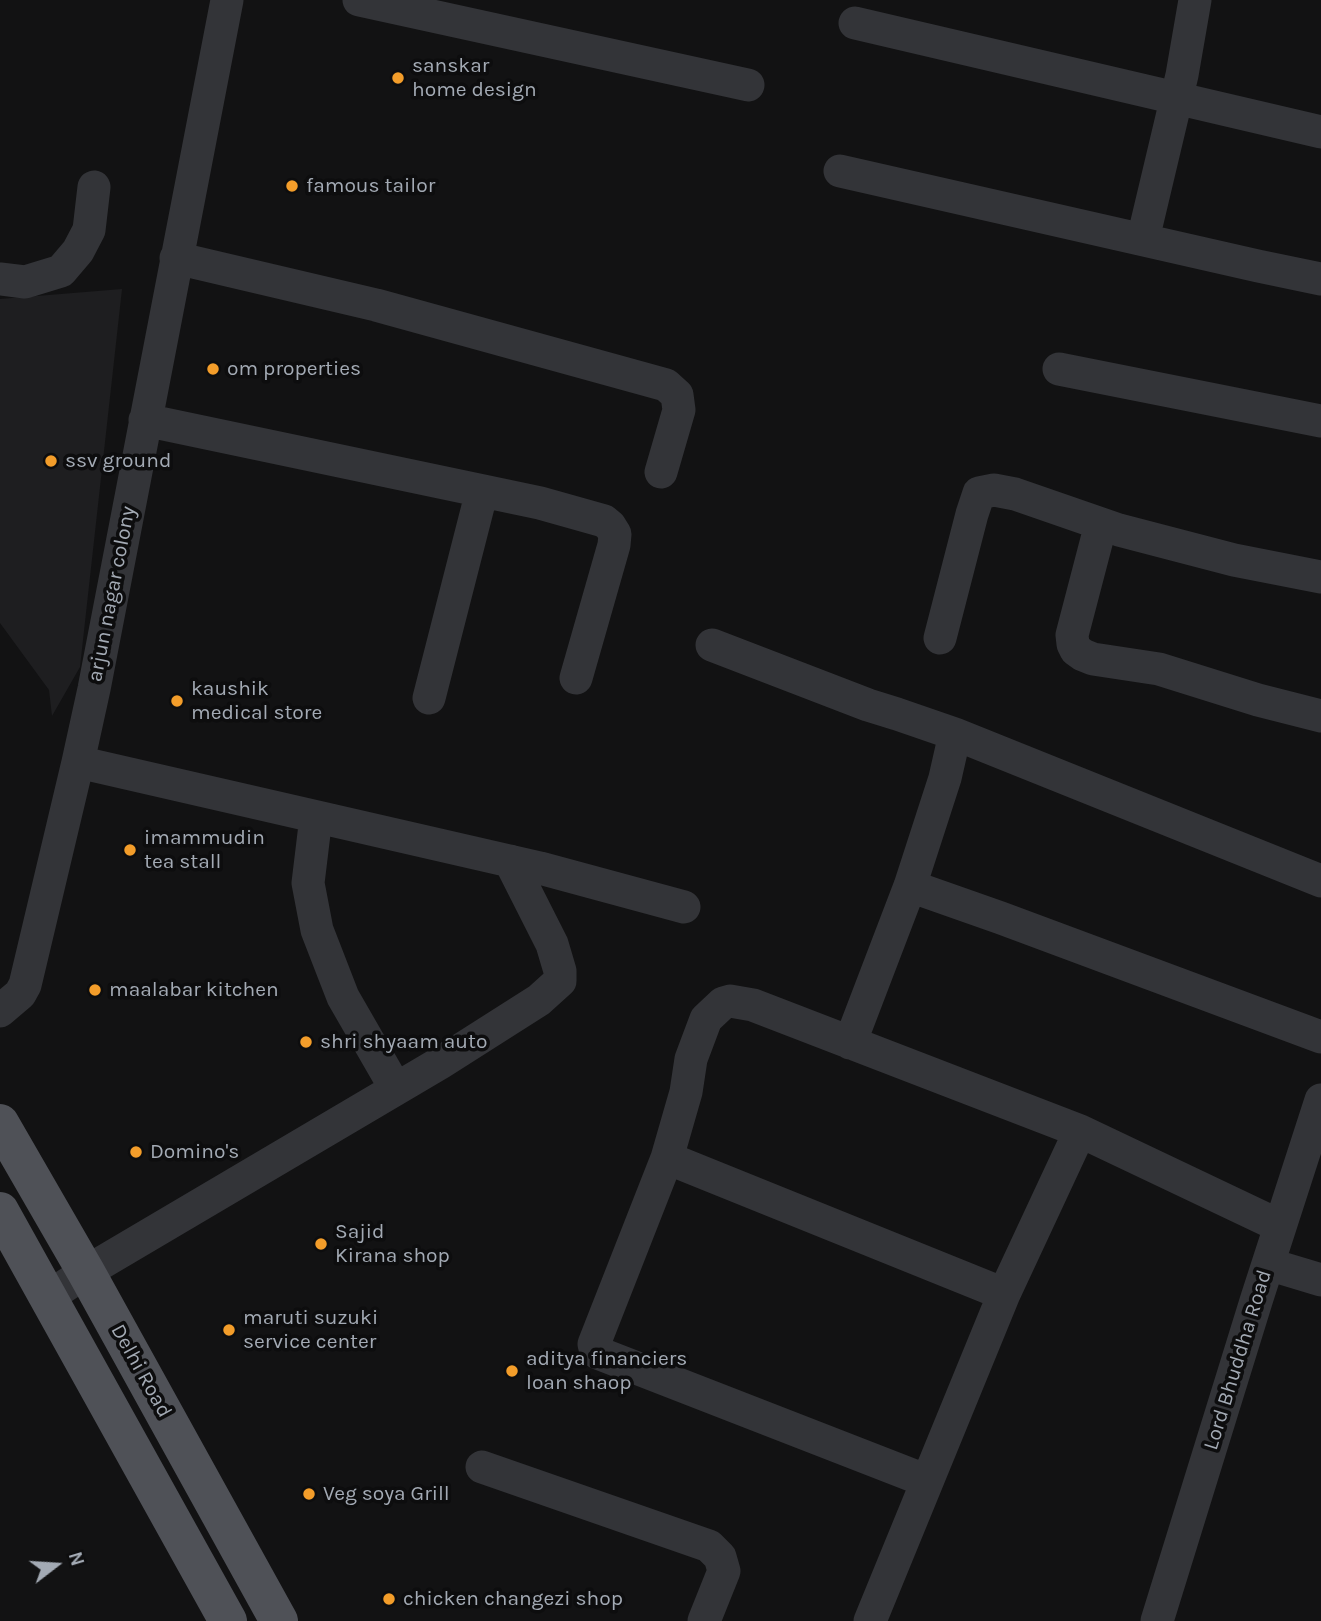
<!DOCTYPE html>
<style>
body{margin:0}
#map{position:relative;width:1321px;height:1621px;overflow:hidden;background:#121213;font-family:Karla,sans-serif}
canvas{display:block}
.north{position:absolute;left:21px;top:1530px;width:70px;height:70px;-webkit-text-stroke:5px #0d0d0e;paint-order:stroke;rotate:73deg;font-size:19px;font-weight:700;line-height:28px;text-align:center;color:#a3aab4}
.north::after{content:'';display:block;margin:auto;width:24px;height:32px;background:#a3aab4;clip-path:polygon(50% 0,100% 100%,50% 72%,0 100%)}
</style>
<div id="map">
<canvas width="1321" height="1621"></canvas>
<div class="north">N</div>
</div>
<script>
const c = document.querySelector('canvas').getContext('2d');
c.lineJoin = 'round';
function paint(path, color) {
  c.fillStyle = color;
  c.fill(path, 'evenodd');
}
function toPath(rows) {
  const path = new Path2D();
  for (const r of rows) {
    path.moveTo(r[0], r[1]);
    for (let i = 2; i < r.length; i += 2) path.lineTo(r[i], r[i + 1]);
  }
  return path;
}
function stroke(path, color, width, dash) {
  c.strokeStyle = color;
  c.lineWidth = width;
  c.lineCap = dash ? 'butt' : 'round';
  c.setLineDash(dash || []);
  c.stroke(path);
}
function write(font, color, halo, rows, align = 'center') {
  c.font = font + ' Karla,sans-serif';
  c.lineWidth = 7;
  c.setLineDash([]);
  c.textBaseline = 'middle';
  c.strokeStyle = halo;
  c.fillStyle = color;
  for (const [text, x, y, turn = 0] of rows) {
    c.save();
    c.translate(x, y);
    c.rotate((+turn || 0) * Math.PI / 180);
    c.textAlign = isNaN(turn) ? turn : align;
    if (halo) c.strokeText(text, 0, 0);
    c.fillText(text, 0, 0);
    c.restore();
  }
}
paint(toPath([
 [122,289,80,667,52,716,49,690,0,623,0,299]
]), '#1e1e20');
stroke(toPath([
 [359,0,748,85],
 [855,23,1321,132],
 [840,171,1258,266,1321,279],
 [1143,239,1182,75,1195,0],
 [176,258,376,305,666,385,677,395,679,410,661,472],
 [0,279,25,282,61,271,78,251,89,230,94,187],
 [1059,369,1321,421],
 [145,420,540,503,604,521,610,526,615,534,614,545,576,678],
 [1101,524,1072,635,1073,644,1076,650,1083,655,1093,659,1159,669,1258,700,1321,716],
 [940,638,972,514,979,493,994,490,1015,494,1119,530,1234,560,1321,577],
 [712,645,868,705,897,714,955,734,945,778,910,886,850,1043],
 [429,698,482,491],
 [955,734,1321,881],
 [78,762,540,868,684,907],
 [316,817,308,883,317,930,343,997,396,1089],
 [910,886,1001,918,1321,1037],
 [0,1011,20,994,25,985,78,762,94,689,227,0],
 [667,1158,1004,1294],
 [1268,1264,1321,1280],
 [48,1297,86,1272,440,1063,539,1000,560,981,560,971,552,944,510,861],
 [482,1467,709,1546,720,1557,724,1571,704,1621],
 [927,1481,598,1353,595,1348,594,1344,667,1158,686,1092,691,1059,706,1019,723,1003,730,1001,753,1005,1080,1131,1280,1226],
 [870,1621,1004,1294,1080,1131],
 [1157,1621,1257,1298,1321,1100]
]), '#333438', 33);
stroke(toPath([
 [0,1123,86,1272,279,1621],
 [0,1211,228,1621]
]), '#4f5157', 38);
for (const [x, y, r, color] of [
 [398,78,7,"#f39d2a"],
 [292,186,7,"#f39d2a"],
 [213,369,7,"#f39d2a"],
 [51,461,7,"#f39d2a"],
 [177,701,7,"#f39d2a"],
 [130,850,7,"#f39d2a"],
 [95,990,7,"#f39d2a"],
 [306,1042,7,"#f39d2a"],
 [136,1152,7,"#f39d2a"],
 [321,1244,7,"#f39d2a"],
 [229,1330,7,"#f39d2a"],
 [512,1371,7,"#f39d2a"],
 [309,1494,7,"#f39d2a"],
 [389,1599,7,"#f39d2a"]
]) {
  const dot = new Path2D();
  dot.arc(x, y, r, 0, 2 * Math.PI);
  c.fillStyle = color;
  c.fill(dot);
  stroke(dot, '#0d0d0e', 2.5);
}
write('21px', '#a3aab4', '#0d0d0e', [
 ["sanskar",412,66],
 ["home design",412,90],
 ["famous tailor",306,186],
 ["om properties",227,369],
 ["ssv ground",65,461],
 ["kaushik",191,689],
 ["medical store",191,713],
 ["imammudin",144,838],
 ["tea stall",144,862],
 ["maalabar kitchen",109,990],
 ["shri shyaam auto",320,1042],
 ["Domino's",150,1152],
 ["Sajid",335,1232],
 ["Kirana shop",335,1256],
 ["maruti suzuki",243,1318],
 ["service center",243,1342],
 ["aditya financiers",526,1359],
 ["loan shaop",526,1383],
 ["Veg soya Grill",323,1494],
 ["chicken changezi shop",403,1599]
], 'left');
write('21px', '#a3aab4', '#0d0d0e', [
 ["arjun nagar colony",112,594,-79],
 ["Lord Bhuddha Road",1238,1360,-73],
 ["Delhi Road",141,1371,61]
]);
</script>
